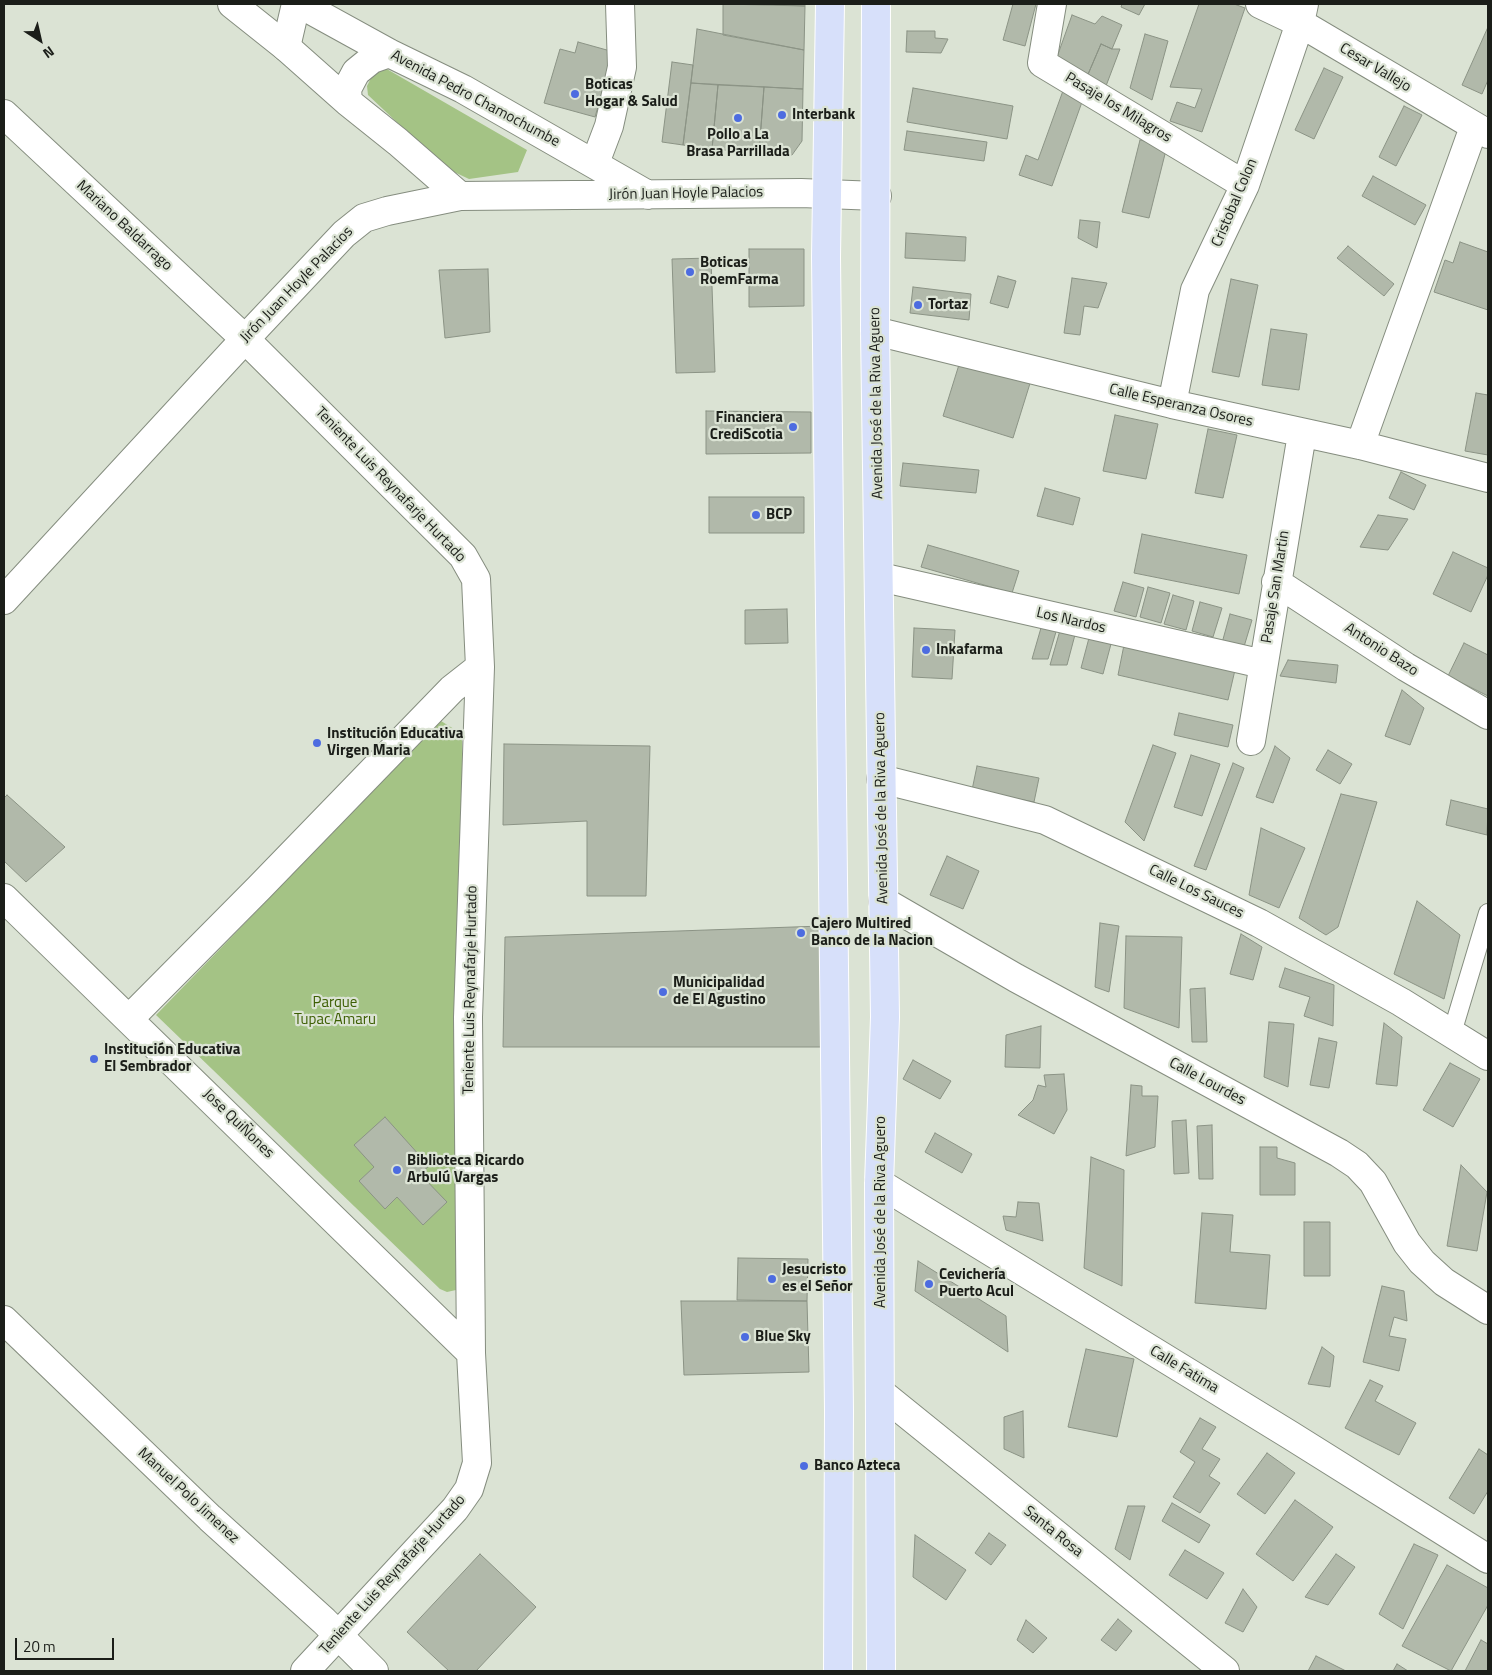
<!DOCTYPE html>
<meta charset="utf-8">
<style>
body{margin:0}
#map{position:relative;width:1492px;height:1675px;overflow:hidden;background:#dbe3d4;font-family:"Titillium Web",sans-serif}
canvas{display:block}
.frame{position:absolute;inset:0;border:5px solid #1b1e19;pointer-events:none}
.north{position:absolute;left:15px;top:15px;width:50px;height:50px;-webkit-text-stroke:4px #dbe3d4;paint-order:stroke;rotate:145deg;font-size:14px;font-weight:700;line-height:20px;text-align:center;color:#1b1e19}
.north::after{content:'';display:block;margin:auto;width:18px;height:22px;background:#1b1e19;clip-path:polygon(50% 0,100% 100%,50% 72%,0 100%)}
.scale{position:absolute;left:15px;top:1638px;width:99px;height:22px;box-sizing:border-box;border:2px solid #1b1e19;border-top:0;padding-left:6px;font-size:15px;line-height:18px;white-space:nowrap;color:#1b1e19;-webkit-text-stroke:4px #dbe3d4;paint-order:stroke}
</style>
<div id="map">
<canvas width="1492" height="1675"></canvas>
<div class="frame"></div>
<div class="north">N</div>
<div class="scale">20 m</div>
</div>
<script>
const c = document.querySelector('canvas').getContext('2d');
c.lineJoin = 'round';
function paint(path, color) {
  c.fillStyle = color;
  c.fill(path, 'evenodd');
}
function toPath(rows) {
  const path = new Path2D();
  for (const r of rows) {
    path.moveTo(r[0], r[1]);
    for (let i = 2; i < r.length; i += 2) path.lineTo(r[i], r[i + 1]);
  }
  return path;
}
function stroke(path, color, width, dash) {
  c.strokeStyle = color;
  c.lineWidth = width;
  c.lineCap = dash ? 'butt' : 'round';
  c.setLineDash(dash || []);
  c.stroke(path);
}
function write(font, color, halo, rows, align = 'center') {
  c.font = font + ' "Titillium Web",sans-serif';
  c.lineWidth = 4.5;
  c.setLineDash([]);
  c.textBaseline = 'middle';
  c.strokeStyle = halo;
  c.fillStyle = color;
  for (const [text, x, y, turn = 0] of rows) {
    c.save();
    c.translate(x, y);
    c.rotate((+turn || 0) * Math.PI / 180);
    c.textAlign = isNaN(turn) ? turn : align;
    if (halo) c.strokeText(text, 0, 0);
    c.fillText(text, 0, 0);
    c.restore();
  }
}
paint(toPath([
 [385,68,527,150,518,172,469,179,452,171,435,158,368,95,367,86,371,78,377,71],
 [441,721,462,734,461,1281,456,1290,447,1292,440,1289,156,1015]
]), '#a4c385');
const building = toPath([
 [723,4,805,6,804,50,723,35,723,4],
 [761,4,805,4,805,6,761,4],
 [1013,4,1036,4,1025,46,1003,40,1013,4],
 [1122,4,1145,4,1139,15,1121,7,1122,4],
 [1199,4,1234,4,1245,8,1202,132,1170,121,1177,102,1195,108,1202,89,1170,87,1199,4],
 [1072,15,1095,24,1102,16,1122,25,1112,49,1101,44,1086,79,1057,57,1072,15],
 [1488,27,1488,80,1482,94,1462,85,1488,27],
 [697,29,804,50,803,89,691,83,697,29],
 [907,31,935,31,935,38,948,39,941,53,906,52,907,31],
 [1145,34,1168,41,1152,100,1130,88,1145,34],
 [578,42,614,52,595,117,544,103,560,49,575,53,578,42],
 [1101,44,1112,49,1120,49,1106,86,1086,79,1101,44],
 [672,62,693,65,683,145,662,142,672,62],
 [1324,68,1343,77,1314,139,1295,130,1324,68],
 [691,83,718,85,712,149,683,145,691,83],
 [718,85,764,87,759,153,712,149,718,85],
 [764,87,803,89,802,141,792,155,759,153,764,87],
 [913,88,1013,106,1007,139,907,122,913,88],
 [1064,88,1082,102,1052,186,1019,175,1026,155,1038,160,1064,88],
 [1404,106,1422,115,1396,166,1379,157,1404,106],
 [907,131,987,142,984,161,904,150,907,131],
 [1140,140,1167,146,1149,218,1122,212,1140,140],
 [1373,176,1426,205,1415,225,1362,196,1373,176],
 [1080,220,1100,222,1097,248,1078,238,1080,220],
 [906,233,966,237,965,261,905,258,906,233],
 [1460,242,1488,252,1488,310,1434,292,1445,260,1453,263,1460,242],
 [1348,246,1394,284,1384,296,1337,258,1348,246],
 [749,249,804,249,804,306,749,307,749,249],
 [711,258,715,372,676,373,672,259,711,258],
 [488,269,490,332,445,338,439,270,488,269],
 [998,276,1016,281,1008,308,990,303,998,276],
 [1072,278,1107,283,1098,308,1084,306,1080,335,1064,333,1072,278],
 [1231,279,1258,285,1239,377,1212,372,1231,279],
 [913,287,971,294,969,320,910,313,913,287],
 [1271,329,1307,334,1299,390,1262,385,1271,329],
 [962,355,1032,377,1013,438,943,416,962,355],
 [1476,393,1488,395,1488,455,1465,451,1476,393],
 [706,411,811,412,811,453,706,454,706,411],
 [1115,415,1158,424,1146,479,1103,471,1115,415],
 [1208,429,1237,435,1223,498,1195,493,1208,429],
 [903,463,979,470,976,493,900,486,903,463],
 [1401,472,1426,485,1414,510,1389,498,1401,472],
 [1045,488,1080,498,1073,525,1037,516,1045,488],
 [709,497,804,497,804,533,709,533,709,497],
 [1378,515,1408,519,1388,550,1360,547,1378,515],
 [1142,534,1247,555,1239,594,1134,573,1142,534],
 [928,545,1019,571,1012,593,921,567,928,545],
 [1453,552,1488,568,1488,575,1471,612,1433,594,1453,552],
 [1123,582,1144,588,1136,617,1114,611,1123,582],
 [1148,587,1170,593,1161,623,1140,617,1148,587],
 [1173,595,1194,601,1186,630,1164,624,1173,595],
 [1200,602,1222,608,1213,637,1192,631,1200,602],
 [787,609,788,643,745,644,745,610,787,609],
 [1230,614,1252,620,1243,650,1222,643,1230,614],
 [1043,621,1058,625,1048,659,1032,659,1043,621],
 [1061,627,1076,631,1067,665,1050,665,1061,627],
 [914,628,955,630,952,679,912,677,914,628],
 [1089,638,1111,644,1103,674,1081,668,1089,638],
 [1464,643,1488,655,1488,696,1448,676,1464,643],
 [1124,645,1235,670,1228,700,1118,675,1124,645],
 [1288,660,1338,665,1336,683,1280,676,1288,660],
 [1402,690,1424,708,1410,745,1385,736,1402,690],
 [1179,713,1233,725,1228,747,1174,735,1179,713],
 [504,744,650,746,646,896,587,896,587,821,503,825,504,744],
 [1153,745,1176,753,1144,841,1125,822,1153,745],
 [1275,746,1290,758,1273,803,1256,797,1275,746],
 [1328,750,1352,764,1340,784,1316,770,1328,750],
 [1191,755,1220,764,1202,816,1174,807,1191,755],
 [1233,763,1244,768,1206,870,1194,866,1233,763],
 [977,766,1039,778,1034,802,972,790,977,766],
 [1341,794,1377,802,1338,927,1326,935,1299,918,1341,794],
 [7,795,65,847,26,882,4,861,4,798,7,795],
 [1451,800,1488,809,1487,835,1446,825,1451,800],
 [1261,828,1305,848,1279,908,1249,895,1261,828],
 [947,856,979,871,963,909,930,895,947,856],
 [1417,901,1460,935,1444,999,1394,974,1417,901],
 [1100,923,1119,926,1109,992,1095,987,1100,923],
 [822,926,822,1047,503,1047,505,937,822,926],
 [1241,934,1262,947,1253,980,1230,974,1241,934],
 [1126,936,1182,937,1179,1028,1124,1008,1126,936],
 [1285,968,1334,985,1333,1026,1304,1016,1310,997,1279,987,1285,968],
 [1205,988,1207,1042,1192,1042,1190,989,1205,988],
 [1269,1022,1294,1024,1288,1087,1264,1077,1269,1022],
 [1384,1023,1402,1037,1397,1086,1376,1084,1384,1023],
 [1041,1026,1040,1068,1005,1067,1006,1035,1041,1026],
 [1319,1038,1337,1042,1329,1088,1310,1085,1319,1038],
 [913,1060,951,1081,940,1099,903,1079,913,1060],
 [1450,1063,1480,1079,1453,1127,1423,1110,1450,1063],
 [1064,1074,1067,1110,1054,1134,1018,1115,1033,1100,1038,1085,1046,1087,1044,1075,1064,1074],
 [1131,1085,1142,1086,1142,1096,1158,1096,1155,1147,1126,1156,1131,1085],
 [385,1117,429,1166,420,1174,447,1202,423,1225,397,1197,385,1209,359,1181,374,1167,354,1145,385,1117],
 [1186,1120,1189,1173,1174,1174,1172,1121,1186,1120],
 [1212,1125,1213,1179,1199,1179,1197,1126,1212,1125],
 [935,1133,972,1154,962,1173,925,1152,935,1133],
 [1260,1147,1277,1147,1277,1158,1295,1163,1295,1195,1260,1195,1260,1147],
 [1091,1157,1124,1170,1122,1286,1084,1268,1091,1157],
 [1461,1165,1487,1192,1477,1251,1447,1246,1461,1165],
 [1018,1202,1039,1203,1043,1241,1006,1230,1003,1216,1016,1217,1018,1202],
 [1202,1213,1233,1215,1230,1252,1270,1255,1266,1309,1195,1303,1202,1213],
 [1304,1222,1330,1222,1330,1276,1304,1276,1304,1222],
 [738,1258,808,1259,807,1301,737,1300,738,1258],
 [918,1261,1006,1316,1008,1352,915,1291,918,1261],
 [1382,1286,1404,1291,1407,1321,1394,1317,1389,1336,1406,1339,1399,1371,1363,1362,1382,1286],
 [681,1301,807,1301,809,1372,684,1375,681,1301],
 [1322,1347,1334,1356,1330,1387,1308,1384,1322,1347],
 [1086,1349,1134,1359,1117,1437,1068,1427,1086,1349],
 [1370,1380,1383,1386,1375,1401,1416,1423,1399,1455,1345,1428,1370,1380],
 [1023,1411,1024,1458,1004,1449,1004,1417,1023,1411],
 [1200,1418,1216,1427,1202,1449,1220,1459,1209,1476,1220,1483,1200,1513,1173,1497,1195,1462,1180,1452,1200,1418],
 [1479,1449,1488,1455,1488,1491,1474,1514,1449,1498,1479,1449],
 [1267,1453,1295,1473,1265,1514,1237,1494,1267,1453],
 [1295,1500,1333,1527,1293,1581,1256,1554,1295,1500],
 [1172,1503,1210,1525,1199,1543,1162,1521,1172,1503],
 [1128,1506,1145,1506,1130,1560,1115,1549,1128,1506],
 [989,1533,1006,1545,991,1565,975,1553,989,1533],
 [915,1535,966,1570,946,1600,913,1577,915,1535],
 [1414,1544,1438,1555,1403,1629,1379,1614,1414,1544],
 [1185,1550,1224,1573,1207,1599,1169,1575,1185,1550],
 [480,1554,536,1607,476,1671,449,1671,407,1632,480,1554],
 [1336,1554,1355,1567,1328,1605,1305,1597,1336,1554],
 [1447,1565,1488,1588,1488,1605,1451,1671,1402,1646,1447,1565],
 [1243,1589,1257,1607,1243,1632,1225,1623,1243,1589],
 [1118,1619,1132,1631,1116,1651,1101,1640,1118,1619],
 [1026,1620,1047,1638,1033,1653,1017,1640,1026,1620],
 [1481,1640,1488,1644,1488,1671,1465,1671,1481,1640],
 [1316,1656,1346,1671,1308,1671,1316,1656],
 [1397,1664,1408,1671,1393,1671,1397,1664]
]);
paint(building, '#b1b9aa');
stroke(building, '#8b9385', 1);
const lane = toPath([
 [1452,1033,1488,913]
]);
const street = toPath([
 [1052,4,1042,63,1245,185],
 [1260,4,1300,23,1488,134],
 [286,47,296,4],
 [4,114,245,339,463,556,476,579,480,667,468,1017,471,1353,477,1463,469,1489,455,1509,305,1671],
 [595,163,609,126,622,67,620,4],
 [875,331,1172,404,1360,445,1488,478],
 [1172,404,1195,290,1245,185,1300,23,1304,4],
 [1360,445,1474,127],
 [880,577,1263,664],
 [1276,582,1406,667,1488,715],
 [1251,741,1302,434],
 [881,779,1045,820,1259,923,1401,1002,1488,1056],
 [4,898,471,1353],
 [883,901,1016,978,1339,1153,1357,1165,1373,1182,1407,1243,1422,1262,1444,1282,1488,1310],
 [130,1018,259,888,452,689,480,667],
 [879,1183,1290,1435,1488,1559],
 [4,1320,210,1518,324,1621,374,1671],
 [881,1393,1225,1671]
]);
const secondary = toPath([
 [232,4,286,47,348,102,398,142,460,196],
 [300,4,389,53,463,89,648,195],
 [348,102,347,89,356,72,372,59,389,53],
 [4,600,245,339,344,234,364,218,387,211,460,196,801,193,877,196]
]);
const primary = toPath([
 [830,4,826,257,839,1410,838,1671],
 [876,4,875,331,885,1017,879,1183,881,1671]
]);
stroke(lane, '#858d7f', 20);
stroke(street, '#858d7f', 30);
stroke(secondary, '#858d7f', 30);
stroke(primary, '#fff', 30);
stroke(lane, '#fff', 18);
stroke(street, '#fff', 28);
stroke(secondary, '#fff', 28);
stroke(primary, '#d7e0fa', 28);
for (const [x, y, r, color] of [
 [575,94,5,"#4d6ce0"],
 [782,115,5,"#4d6ce0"],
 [738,118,5,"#4d6ce0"],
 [690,272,5,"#4d6ce0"],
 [918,305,5,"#4d6ce0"],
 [793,427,5,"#4d6ce0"],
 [756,515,5,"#4d6ce0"],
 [926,650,5,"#4d6ce0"],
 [317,743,5,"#4d6ce0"],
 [801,933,5,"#4d6ce0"],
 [663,992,5,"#4d6ce0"],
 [94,1059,5,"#4d6ce0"],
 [397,1170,5,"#4d6ce0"],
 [772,1279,5,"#4d6ce0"],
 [929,1284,5,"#4d6ce0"],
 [745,1337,5,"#4d6ce0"],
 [804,1466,5,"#4d6ce0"]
]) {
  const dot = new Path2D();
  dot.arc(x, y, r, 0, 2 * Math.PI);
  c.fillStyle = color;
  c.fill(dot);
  stroke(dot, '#dbe3d4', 2);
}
write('15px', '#1b1e19', '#dbe3d4', [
 ["Cesar Vallejo",1375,68,31],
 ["Avenida Pedro Chamochumbe",475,99,28],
 ["Pasaje los Milagros",1118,108,31],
 ["Jirón Juan Hoyle Palacios",686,194,-1],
 ["Cristobal Colon",1235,203,-67],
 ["Mariano Baldarrago",124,226,43],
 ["Jirón Juan Hoyle Palacios",297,285,-46],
 ["Avenida José de la Riva Aguero",877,403,-91],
 ["Calle Esperanza Osores",1181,406,13],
 ["Teniente Luis Reynafarje Hurtado",390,485,46],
 ["Pasaje San Martin",1276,587,-81],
 ["Los Nardos",1071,621,13],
 ["Antonio Bazo",1381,650,33],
 ["Avenida José de la Riva Aguero",882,808,-91],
 ["Calle Los Sauces",1196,892,26],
 ["Teniente Luis Reynafarje Hurtado",471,990,-89],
 ["Calle Lourdes",1207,1082,28],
 ["Jose QuiÑones",238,1124,44],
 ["Avenida José de la Riva Aguero",881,1212,-90],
 ["Calle Fatima",1184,1370,31],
 ["Manuel Polo Jimenez",188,1496,43],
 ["Santa Rosa",1053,1532,39],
 ["Teniente Luis Reynafarje Hurtado",393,1575,-48]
]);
write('bold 15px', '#1b1e19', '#dbe3d4', [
 ["Boticas",585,85],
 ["Hogar & Salud",585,102],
 ["Interbank",792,115],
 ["Pollo a La",738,135,"center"],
 ["Brasa Parrillada",738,152,"center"],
 ["Boticas",700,263],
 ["RoemFarma",700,280],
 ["Tortaz",928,305],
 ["Financiera",783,418,"right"],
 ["CrediScotia",783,435,"right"],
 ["BCP",766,515],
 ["Inkafarma",936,650],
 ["Institución Educativa",327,734],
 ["Virgen Maria",327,751],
 ["Cajero Multired",811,924],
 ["Banco de la Nacion",811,941],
 ["Municipalidad",673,983],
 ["de El Agustino",673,1000],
 ["Institución Educativa",104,1050],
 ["El Sembrador",104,1067],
 ["Biblioteca Ricardo",407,1161],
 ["Arbulú Vargas",407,1178],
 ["Jesucristo",782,1270],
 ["es el Señor",782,1287],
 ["Cevichería",939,1275],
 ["Puerto Acul",939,1292],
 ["Blue Sky",755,1337],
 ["Banco Azteca",814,1466]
], 'left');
write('15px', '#3c5e02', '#dbe3d4', [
 ["Parque",335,1003],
 ["Tupac Amaru",335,1020]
]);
</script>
